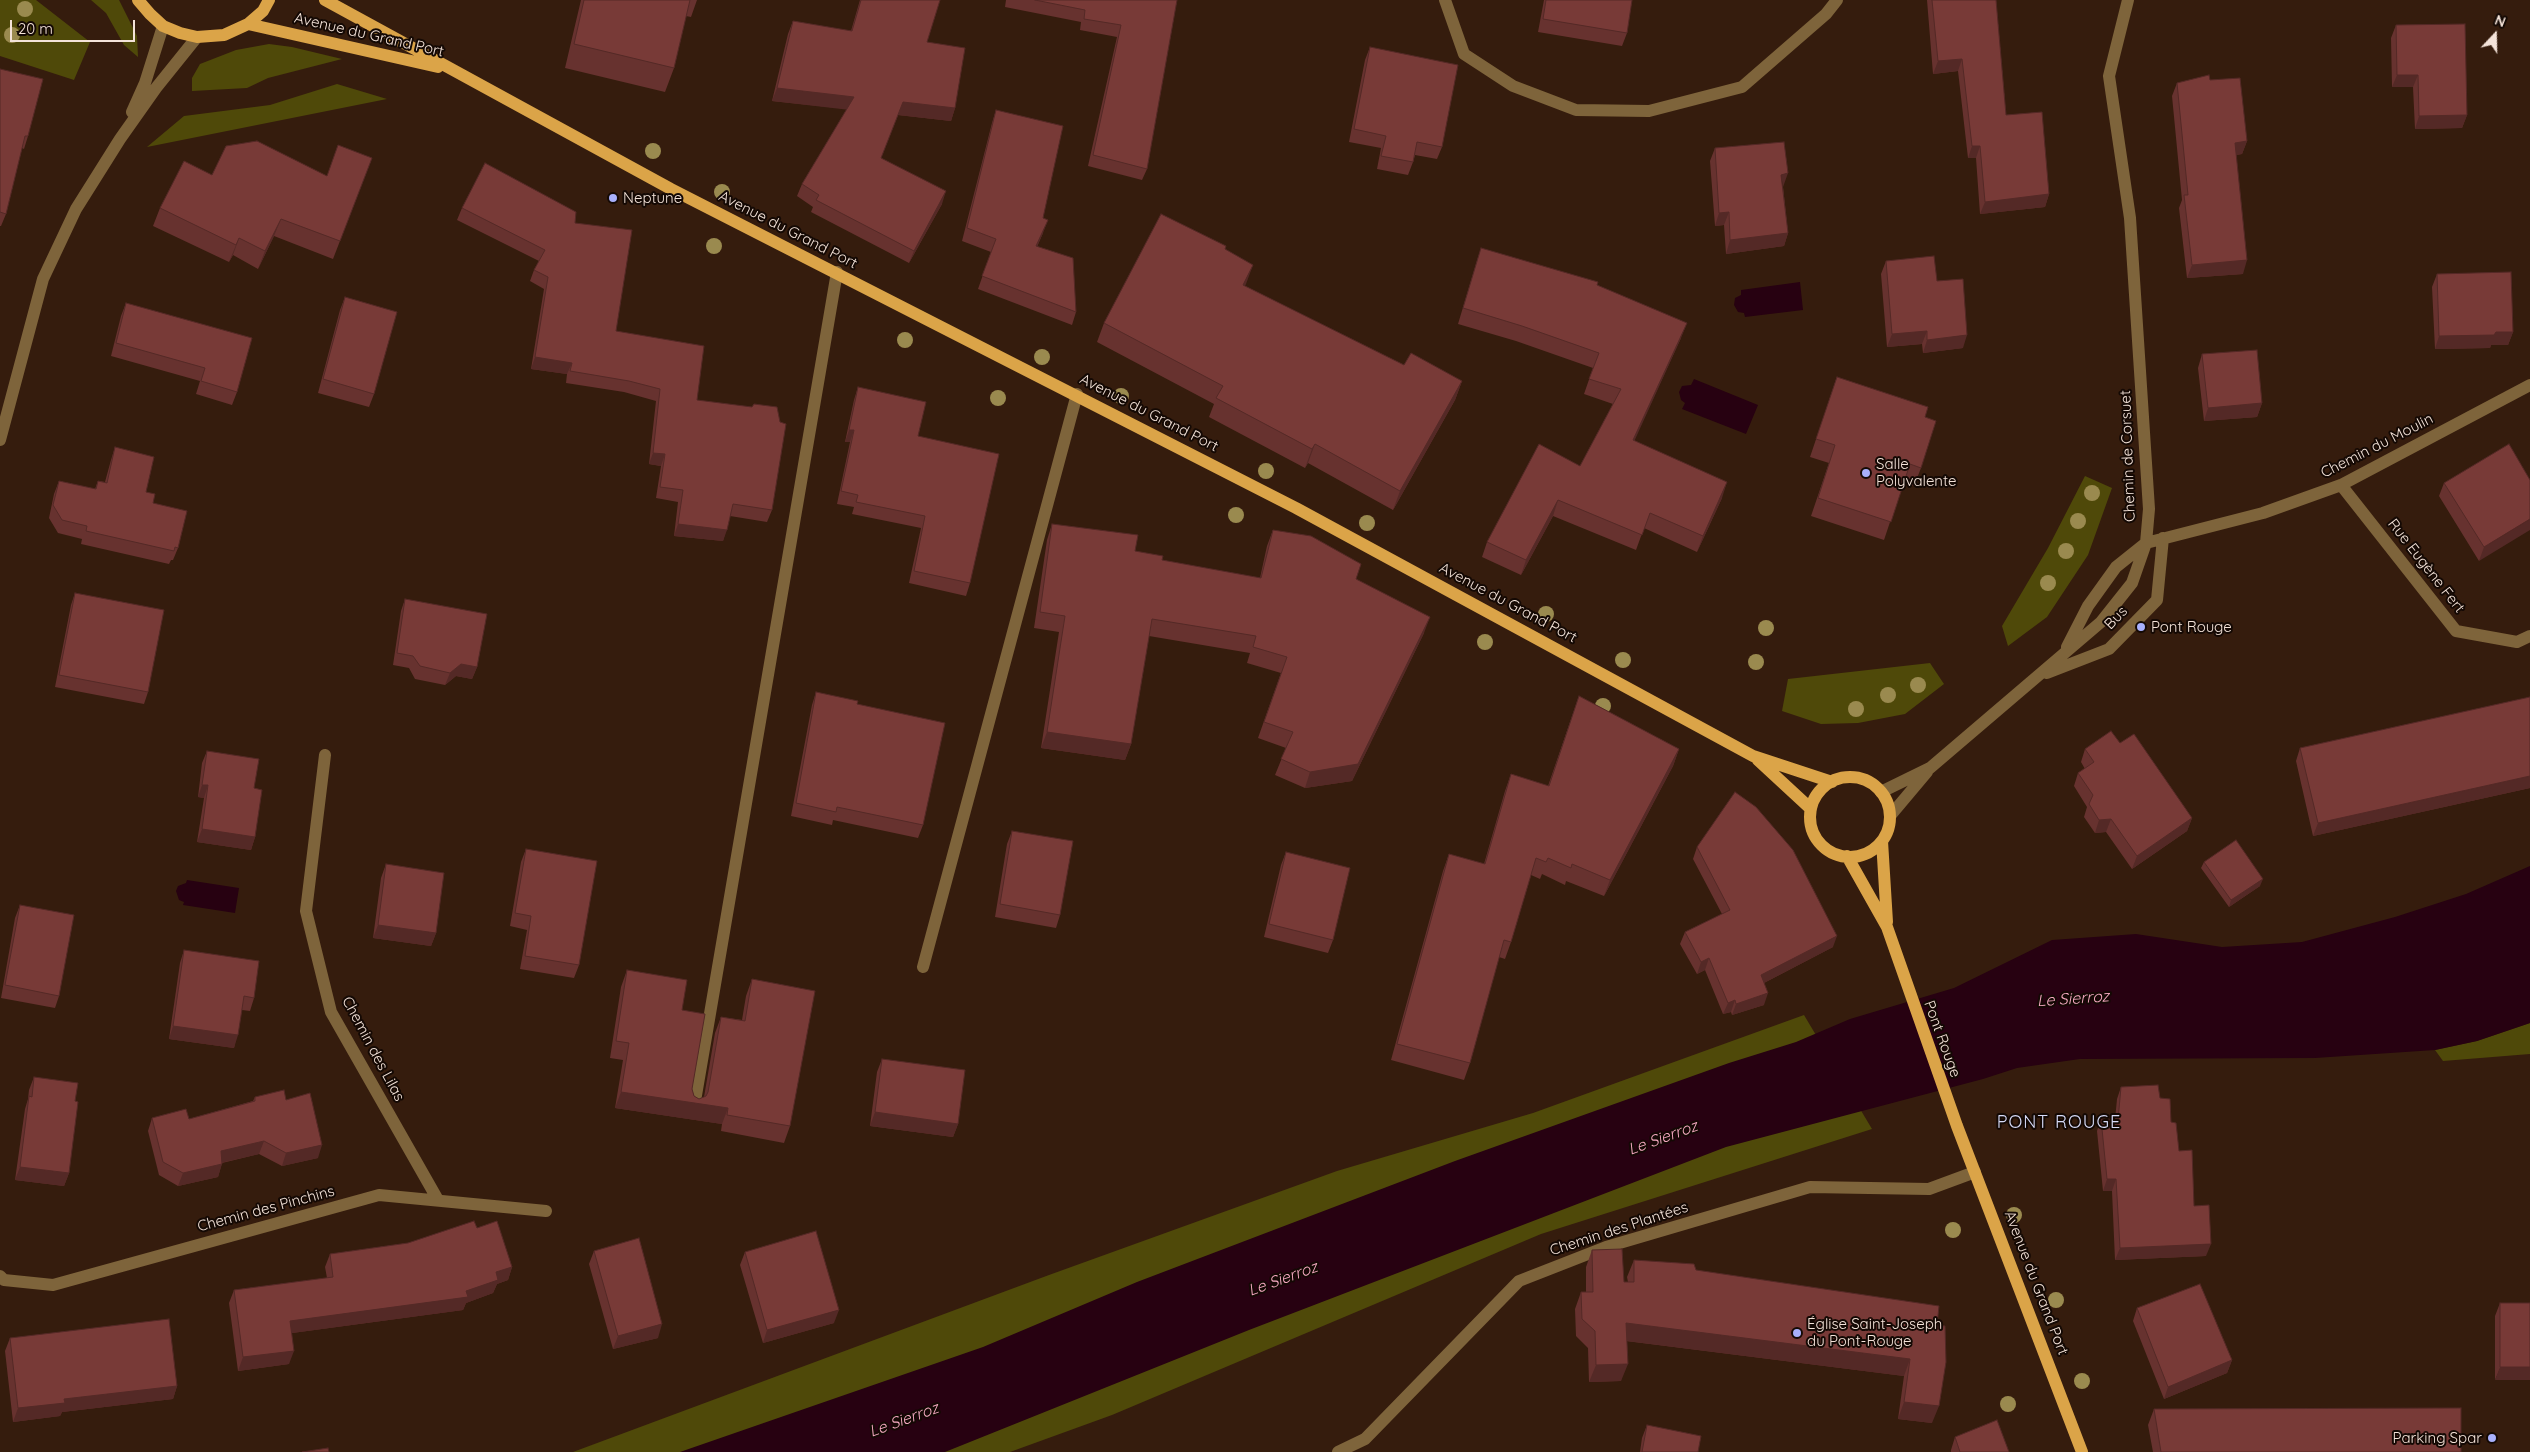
<!DOCTYPE html>
<meta charset="utf-8">
<style>
body{margin:0}
#map{position:relative;width:2530px;height:1452px;overflow:hidden;background:#351c0d;font-family:Quicksand,sans-serif}
canvas{display:block}
.north{position:absolute;left:2470px;top:10px;width:50px;height:50px;-webkit-text-stroke:4px #140904;paint-order:stroke;rotate:21deg;font-size:14px;font-weight:700;line-height:20px;text-align:center;color:#f4e3d9}
.north::after{content:'';display:block;margin:auto;width:18px;height:22px;background:#f4e3d9;clip-path:polygon(50% 0,100% 100%,50% 72%,0 100%)}
.scale{position:absolute;left:10px;top:20px;width:125px;height:22px;box-sizing:border-box;border:2px solid #f4e3d9;border-top:0;padding-left:6px;font-size:15px;line-height:18px;white-space:nowrap;color:#f4e3d9;-webkit-text-stroke:4px #140904;paint-order:stroke}
</style>
<div id="map">
<canvas width="2530" height="1452"></canvas>
<div class="north">N</div>
<div class="scale">20 m</div>
</div>
<script>
const c = document.querySelector('canvas').getContext('2d');
c.lineJoin = 'round';
function paint(path, color) {
  c.fillStyle = color;
  c.fill(path, 'evenodd');
}
function toPath(rows) {
  const path = new Path2D();
  for (const r of rows) {
    if (r.length === 3) {
      path.moveTo(r[0] + r[2], r[1]);
      path.arc(r[0], r[1], r[2], 0, 2 * Math.PI);
      continue;
    }
    path.moveTo(r[0], r[1]);
    for (let i = 2; i < r.length; i += 2) path.lineTo(r[i], r[i + 1]);
  }
  return path;
}
function stroke(path, color, width, dash) {
  c.strokeStyle = color;
  c.lineWidth = width;
  c.lineCap = dash ? 'butt' : 'round';
  c.setLineDash(dash || []);
  c.stroke(path);
}
function write(font, color, halo, rows, align = 'center') {
  c.font = font + ' Quicksand,sans-serif';
  c.lineWidth = 4;
  c.setLineDash([]);
  c.textBaseline = 'middle';
  c.strokeStyle = halo;
  c.fillStyle = color;
  for (const [text, x, y, turn = 0] of rows) {
    c.save();
    c.translate(x, y);
    c.rotate((+turn || 0) * Math.PI / 180);
    c.textAlign = isNaN(turn) ? turn : align;
    if (halo) c.strokeText(text, 0, 0);
    c.fillText(text, 0, 0);
    c.restore();
  }
}
paint(toPath([
 [0,0,36,0,90,42,74,80,0,56],
 [91,0,119,0,137,36,138,57,124,45,106,13],
 [269,44,292,47,342,59,268,78,247,88,192,91,192,78,200,64,236,50],
 [337,84,387,99,147,147,184,116,270,105],
 [2085,476,2112,488,2088,555,2047,617,2008,646,2002,626,2048,548],
 [1930,663,1944,684,1905,714,1858,723,1821,724,1782,711,1788,679],
 [1804,1015,1872,1129,1541,1234,1112,1415,1010,1452,573,1452,1049,1275,1337,1171,1533,1113],
 [2530,1023,2530,1054,2443,1061,2435,1050,2477,1041]
]), '#4f4909');
paint(toPath([
 [1800,282,1803,310,1745,317,1744,313,1738,312,1734,305,1735,298,1741,295,1741,290],
 [1694,379,1758,405,1746,434,1682,409,1685,403,1681,400,1679,392,1682,386,1691,385],
 [2530,866,2530,1023,2477,1041,2435,1050,2315,1058,2080,1059,2017,1068,1983,1079,1726,1147,1249,1330,945,1452,680,1452,983,1347,1137,1282,1455,1161,1729,1063,1796,1042,1850,1019,1954,988,2052,940,2136,934,2222,947,2302,942,2395,917,2466,894],
 [187,880,239,888,235,913,183,905,184,902,179,900,176,891,178,886,186,883]
]), '#270111');
stroke(toPath([
 [1445,0,1464,54,1513,86,1576,110,1649,111,1742,87,1826,14,1837,0],
 [132,112,145,83,163,26],
 [0,440,43,279,76,209,120,139,156,88,197,37],
 [2341,485,2456,631,2517,642,2530,636],
 [2067,647,2088,606,2116,567,2146,543,2263,513,2341,485,2530,385],
 [2047,673,2109,649,2157,600,2163,538],
 [325,755,306,911,331,1012,438,1200],
 [1881,792,1930,768,2101,622,2132,583,2146,543,2149,509,2130,218,2109,76,2128,0],
 [1890,816,1927,772],
 [923,967,1077,394],
 [694,1107,837,272],
 [0,1276,4,1280,53,1285,379,1195,546,1211],
 [1338,1452,1365,1439,1519,1281,1606,1247,1810,1187,1929,1189,1975,1172]
]), '#7e643b', 12);
stroke(toPath([
 [138,0,150,14,163,26,180,33,197,37,224,35,248,24,263,11,269,0],
 [325,0,671,189,1296,508,1753,756,1832,782],
 [248,24,438,67],
 [1758,760,1811,809],
 [1850,817,40],
 [1882,841,1887,922],
 [1847,856,1887,927,1957,1126,2082,1452]
]), '#dba448', 12);
c.fillStyle = '#9a8a4f';
for (const [x, y] of [
 [25,9],
 [12,35],
 [653,151],
 [722,192],
 [714,246],
 [905,340],
 [1042,357],
 [1121,396],
 [998,398],
 [1266,471],
 [2092,493],
 [1236,515],
 [2078,521],
 [1367,523],
 [2066,551],
 [2048,583],
 [1546,614],
 [1766,628],
 [1485,642],
 [1623,660],
 [1756,662],
 [1918,685],
 [1888,695],
 [1603,706],
 [1856,709],
 [2014,1215],
 [1953,1230],
 [2056,1300],
 [2082,1381],
 [2008,1404]
]) {
  c.beginPath();
  c.arc(x, y, 8, 0, 2 * Math.PI);
  c.fill();
}
paint(toPath([
 [581,0,697,0,691,17,686,16,674,68,665,92,565,68],
 [860,0,940,0,927,42,955,108,951,121,898,115,881,158,942,204,909,263,811,212,813,207,797,196,802,184,847,109,772,101,788,34,793,21,851,31],
 [1006,0,1177,0,1147,169,1142,180,1088,166,1117,37,1080,30,1081,22,1005,7],
 [1544,0,1632,0,1627,33,1622,46,1538,32],
 [1927,0,1996,0,2006,115,2049,194,2045,207,1980,214,1976,158,1968,158,1958,71,1933,74],
 [2396,25,2467,115,2462,128,2415,129,2413,87,2392,87,2391,38],
 [1370,47,1442,147,1437,159,1415,155,1413,162,1408,175,1377,169,1381,148,1349,142,1365,60],
 [0,69,28,136,24,149,22,148,6,214,1,226,0,226],
 [2210,80,2247,141,2242,154,2236,155,2243,274,2187,278,2179,208,2182,200,2172,96,2177,83],
 [996,110,1043,218,1043,233,1037,247,1076,312,1072,325,978,289,991,252,962,241,992,123],
 [1715,148,1783,187,1788,233,1784,246,1726,254,1724,225,1715,226,1710,161],
 [372,158,333,259,274,236,258,269,233,255,229,262,153,226,160,208,212,175,327,176],
 [462,208,575,223,616,331,697,400,772,510,767,522,730,516,723,541,674,536,678,502,656,498,661,466,649,464,656,401,624,392,566,383,567,374,531,369,544,289,530,281,534,270,539,261,457,220],
 [1481,248,1597,285,1681,338,1634,440,1722,498,1697,552,1644,528,1636,550,1553,516,1521,575,1482,557,1487,542,1580,466,1613,404,1584,394,1593,368,1516,341,1458,324,1476,264],
 [1225,249,1245,286,1404,365,1462,381,1455,400,1393,510,1308,463,1305,468,1209,417,1214,404,1097,342,1104,323],
 [1886,261,1963,348,1923,353,1922,344,1887,347,1881,274],
 [2437,274,2513,332,2508,345,2491,345,2490,348,2435,349,2432,287],
 [345,297,374,394,369,407,318,393,340,310],
 [126,303,237,392,232,405,196,394,200,381,111,356,121,316],
 [2202,354,2262,403,2257,417,2204,421,2198,368],
 [1837,377,1925,417,1921,468,1914,486,1903,483,1884,540,1811,516,1829,463,1810,457],
 [858,387,918,436,970,583,966,596,909,583,921,528,852,514,854,507,837,504,850,442,845,442,854,400],
 [115,447,153,503,178,548,173,560,171,560,169,564,81,544,82,539,58,533,49,518,54,494,59,481,95,489,98,481,105,482,111,460],
 [2530,480,2479,561,2439,496,2444,483],
 [1052,524,1162,560,1260,578,1267,546,1273,530,1356,579,1424,633,1352,781,1305,788,1275,775,1286,748,1258,738,1281,673,1247,663,1250,653,1149,636,1131,744,1125,760,1041,748,1059,632,1034,628,1047,540],
 [75,593,148,692,144,704,55,687,71,605],
 [405,599,477,667,472,679,456,676,445,685,415,679,409,668,393,665,401,611],
 [816,692,857,704,923,825,918,838,833,820,832,825,791,816,812,705],
 [1579,696,1679,749,1673,766,1604,896,1566,881,1565,885,1542,874,1540,879,1531,875,1511,942,1505,959,1499,957,1470,1063,1464,1080,1391,1060,1443,871,1449,854,1484,864,1505,791,1511,774,1548,786],
 [2530,697,2530,788,2313,836,2296,761,2300,748],
 [2120,743,2192,818,2187,831,2132,869,2106,832,2095,833,2084,817,2087,807,2074,786,2078,773,2085,769,2081,762,2085,749],
 [207,751,254,788,255,837,251,850,197,842,204,798,198,797,202,763],
 [1012,831,1060,915,1056,928,995,917,1007,844],
 [1697,847,1833,947,1764,983,1764,1005,1732,1015,1731,1012,1723,1014,1705,970,1697,974,1680,944,1685,932,1722,914,1693,859],
 [526,849,579,965,574,978,520,969,527,930,510,926,521,862],
 [1286,852,1333,940,1328,953,1264,937,1281,865],
 [2204,862,2260,886,2229,907,2201,868],
 [386,864,436,933,431,946,373,938,381,878],
 [20,905,59,996,55,1008,1,998,15,918],
 [184,950,254,998,250,1011,242,1010,234,1048,169,1039,180,963],
 [627,970,682,1010,692,1089,694,1096,699,1099,704,1097,715,1033,721,1017,742,1020,746,996,752,979,790,1126,784,1143,721,1131,722,1124,615,1108,623,1060,610,1058,621,987],
 [882,1059,958,1124,953,1137,870,1126,877,1072],
 [34,1077,69,1173,64,1186,15,1180,25,1109,28,1099,29,1090],
 [2121,1087,2160,1098,2171,1122,2194,1206,2206,1256,2115,1260,2112,1191,2103,1191,2097,1131,2101,1119,2115,1120,2117,1099],
 [255,1097,286,1100,318,1158,282,1166,259,1154,222,1163,218,1177,178,1186,159,1175,148,1131,152,1118,189,1119,253,1101],
 [477,1228,512,1267,508,1280,497,1284,493,1293,466,1303,463,1310,292,1333,289,1364,238,1371,229,1303,234,1290,327,1278,325,1267,330,1254,408,1243],
 [1592,1250,1624,1282,1628,1282,1627,1277,1634,1260,1696,1270,1937,1325,1932,1423,1898,1419,1904,1376,1626,1341,1621,1381,1589,1382,1588,1348,1576,1336,1575,1309,1581,1292,1586,1292,1586,1267],
 [594,1251,658,1338,613,1349,589,1264],
 [745,1252,834,1323,763,1343,740,1265],
 [2500,1303,2530,1303,2495,1380,2495,1316],
 [2137,1308,2232,1360,2227,1373,2164,1399,2133,1321],
 [10,1338,177,1386,173,1399,62,1412,60,1416,13,1422,5,1351],
 [2154,1409,2461,1452,2153,1452,2148,1425],
 [1647,1425,1698,1452,1640,1452,1642,1438],
 [1955,1437,2009,1452,1951,1452,1951,1450]
]), '#67322f');
paint(toPath([
 [1962,59,1958,71,1933,74,1938,61],
 [2397,75,2418,75,2413,87,2392,87],
 [777,88,854,97,850,110,772,101],
 [903,102,955,108,951,121,898,115],
 [2467,115,2462,128,2415,129,2419,116],
 [2247,141,2242,154,2230,156,2235,143],
 [1972,146,1980,146,1976,158,1968,158],
 [1788,173,1783,187,1781,175],
 [946,191,942,204,909,263,914,251],
 [2049,194,2045,207,1980,214,1985,202],
 [1729,212,1724,225,1715,226,1719,213],
 [281,219,274,236,258,269,265,251],
 [1048,220,1043,233,1031,259,1036,246],
 [1788,233,1784,246,1726,254,1730,240],
 [239,238,233,255,229,262,236,245],
 [2247,260,2243,274,2187,278,2192,265],
 [1253,265,1246,284,1236,304,1243,285],
 [1687,323,1681,338,1628,455,1633,440],
 [1927,331,1922,344,1887,347,1892,334],
 [2496,332,2513,332,2508,345,2491,345,2490,348,2435,349,2439,336],
 [1967,335,1963,348,1923,353,1927,340],
 [535,357,572,363,567,374,531,369],
 [1462,381,1455,400,1393,510,1400,491],
 [2262,403,2257,417,2204,421,2208,408],
 [849,430,854,430,850,442,845,442],
 [1315,444,1308,463,1305,468,1312,449],
 [653,453,665,454,661,466,649,464],
 [1727,482,1722,498,1697,552,1703,536],
 [1558,500,1553,516,1521,575,1526,560],
 [2530,519,2530,530,2479,561,2484,547],
 [678,524,727,530,723,541,674,536],
 [1430,617,1424,633,1352,781,1305,788,1310,772],
 [461,664,477,667,472,679,456,676,445,685,450,673],
 [1047,732,1131,744,1125,760,1041,748],
 [1679,749,1673,766,1604,896,1610,880],
 [2530,776,2530,788,2313,836,2318,823],
 [202,785,208,785,204,798,198,797],
 [2192,818,2187,831,2132,869,2137,856],
 [2111,819,2106,832,2095,833,2099,820],
 [202,829,255,837,251,850,197,842],
 [2263,879,2260,886,2229,907,2231,900],
 [378,925,436,933,431,946,373,938],
 [1837,936,1833,947,1756,987,1761,975],
 [1709,958,1705,970,1697,974,1701,962],
 [1768,993,1764,1005,1732,1015,1736,1004],
 [1735,1000,1731,1012,1723,1014,1728,1003],
 [173,1026,238,1035,234,1048,169,1039],
 [621,1092,728,1108,722,1124,615,1108],
 [875,1112,958,1124,953,1137,870,1126],
 [264,1141,259,1154,216,1164,221,1151],
 [322,1145,318,1158,282,1166,286,1153],
 [222,1164,218,1177,178,1186,183,1173],
 [20,1167,69,1173,64,1186,15,1180],
 [2107,1179,2116,1179,2112,1191,2103,1191],
 [2211,1244,2206,1256,2115,1260,2120,1248],
 [512,1267,508,1280,497,1284,493,1293,466,1303,463,1310,285,1334,290,1321,496,1272],
 [839,1310,834,1323,763,1343,767,1330],
 [1626,1323,1910,1359,1904,1376,1619,1340],
 [662,1324,658,1338,613,1349,618,1336],
 [294,1351,289,1364,238,1371,243,1357],
 [2232,1360,2227,1373,2164,1399,2168,1387],
 [1628,1364,1621,1381,1589,1382,1596,1365],
 [2500,1367,2530,1367,2530,1380,2495,1380],
 [177,1386,173,1399,62,1412,60,1416,13,1422,18,1408,64,1399],
 [1904,1402,1939,1406,1932,1423,1898,1419]
]), '#542926');
const building = toPath([
 [584,0,690,0,674,68,574,44,584,0],
 [861,0,940,0,927,42,965,48,955,108,903,102,881,158,946,191,914,251,816,200,819,195,802,184,854,97,777,88,793,21,852,31,861,0],
 [1035,0,1177,0,1147,169,1093,155,1121,25,1084,19,1085,10,1035,0],
 [1546,0,1632,0,1627,33,1543,19,1546,0],
 [1932,0,1996,0,2006,115,2042,112,2049,194,1985,202,1980,146,1972,146,1962,59,1938,61,1932,0],
 [2465,24,2467,115,2419,116,2418,75,2397,75,2396,25,2465,24],
 [1370,47,1458,65,1442,147,1417,142,1413,162,1381,156,1386,136,1354,129,1370,47],
 [0,69,43,79,28,136,25,136,6,214,0,212,0,69],
 [2209,75,2210,80,2240,78,2247,141,2235,143,2247,260,2192,265,2184,195,2188,195,2177,83,2209,75],
 [996,110,1063,126,1043,218,1048,220,1036,246,1073,258,1076,312,982,276,996,239,967,228,996,110],
 [257,141,327,176,338,145,372,158,340,241,281,219,265,251,239,238,236,245,160,208,184,161,212,175,226,146,257,141],
 [1784,142,1788,173,1781,175,1788,233,1730,240,1729,212,1719,213,1715,148,1784,142],
 [485,163,576,212,575,223,632,230,616,331,704,346,697,400,752,407,754,404,777,407,780,422,786,424,772,510,733,504,727,530,678,524,683,490,660,487,665,454,653,453,660,389,629,381,570,371,572,363,535,357,548,277,534,270,545,250,462,208,485,163],
 [1161,214,1226,246,1225,249,1253,265,1243,285,1404,365,1411,353,1462,381,1400,491,1315,444,1312,449,1216,398,1223,386,1104,323,1161,214],
 [1481,248,1598,282,1597,285,1687,323,1633,440,1727,482,1703,536,1650,513,1642,535,1558,500,1526,560,1487,542,1539,444,1580,466,1621,389,1589,379,1599,353,1522,326,1463,308,1481,248],
 [1934,256,1937,281,1963,279,1967,335,1927,340,1927,331,1892,334,1886,261,1934,256],
 [2511,272,2513,332,2496,332,2494,335,2439,336,2437,274,2511,272],
 [345,297,397,312,374,394,323,379,345,297],
 [126,303,252,338,237,392,201,381,205,368,116,343,126,303],
 [2257,350,2262,403,2208,408,2202,354,2257,350],
 [1837,377,1928,407,1925,417,1936,421,1921,468,1910,464,1891,522,1818,498,1835,445,1816,439,1837,377],
 [858,387,926,402,918,436,999,454,970,583,914,571,925,516,856,502,858,495,841,491,854,430,849,430,858,387],
 [2509,444,2530,480,2530,519,2484,547,2444,483,2509,444],
 [115,447,154,457,146,492,155,494,153,503,187,511,178,548,175,547,174,551,86,531,87,526,62,520,53,505,59,481,96,489,98,481,107,483,115,447],
 [1052,524,1138,535,1135,551,1163,556,1162,560,1261,578,1273,530,1311,536,1361,564,1356,579,1430,617,1358,764,1310,772,1281,759,1293,732,1264,722,1287,657,1253,647,1256,636,1152,619,1131,744,1047,732,1065,616,1040,612,1052,524],
 [75,593,164,610,148,692,59,675,75,593],
 [405,599,487,614,477,667,461,664,450,673,420,666,413,656,397,653,405,599],
 [816,692,858,701,857,704,945,723,923,825,837,807,836,812,796,803,816,692],
 [1579,696,1679,749,1610,880,1572,864,1571,868,1548,858,1546,862,1536,858,1511,942,1504,940,1470,1063,1397,1044,1449,854,1485,864,1511,774,1549,786,1579,696],
 [2530,697,2530,776,2318,823,2300,748,2530,697],
 [2111,731,2120,743,2134,734,2192,818,2137,856,2111,819,2099,820,2089,804,2093,795,2078,773,2094,762,2085,749,2111,731],
 [207,751,259,759,254,788,262,790,255,837,202,829,208,785,202,785,207,751],
 [1735,792,1756,807,1793,850,1837,936,1761,975,1768,993,1736,1004,1735,1000,1728,1003,1709,958,1701,962,1685,932,1730,910,1697,847,1735,792],
 [1012,831,1073,841,1060,915,1000,904,1012,831],
 [2236,840,2263,879,2231,900,2204,862,2236,840],
 [526,849,597,861,579,965,525,956,531,916,515,913,526,849],
 [1286,852,1350,868,1333,940,1269,924,1286,852],
 [386,864,444,873,436,933,378,925,386,864],
 [20,905,74,915,59,996,5,985,20,905],
 [184,950,259,961,254,998,244,996,238,1035,173,1026,184,950],
 [627,970,687,980,682,1010,705,1014,692,1089,694,1096,699,1099,706,1096,708,1092,721,1017,745,1021,752,979,815,991,790,1126,727,1115,728,1108,621,1092,629,1043,616,1041,627,970],
 [882,1059,965,1070,958,1124,875,1112,882,1059],
 [34,1077,78,1083,75,1101,78,1102,69,1173,20,1167,29,1096,32,1097,34,1077],
 [2158,1085,2160,1098,2170,1099,2171,1122,2176,1123,2179,1151,2192,1150,2194,1206,2209,1205,2211,1244,2120,1248,2116,1179,2107,1179,2101,1119,2118,1120,2121,1087,2158,1085],
 [284,1090,286,1100,310,1093,322,1145,286,1153,264,1141,221,1151,222,1164,183,1173,163,1162,152,1118,186,1109,189,1119,255,1101,255,1097,284,1090],
 [474,1221,477,1228,497,1221,512,1267,496,1272,498,1280,466,1291,468,1297,290,1321,294,1351,243,1357,234,1290,333,1277,330,1254,408,1243,474,1221],
 [816,1231,839,1310,767,1330,745,1252,816,1231],
 [639,1238,662,1324,618,1336,594,1251,639,1238],
 [1622,1249,1624,1282,1634,1282,1634,1260,1694,1264,1696,1270,1939,1306,1937,1325,1945,1326,1946,1362,1939,1406,1904,1402,1910,1359,1626,1323,1628,1364,1596,1365,1595,1331,1582,1319,1581,1292,1593,1292,1592,1250,1622,1249],
 [2200,1284,2232,1360,2168,1387,2137,1308,2200,1284],
 [2500,1303,2530,1303,2530,1367,2500,1367,2500,1303],
 [169,1319,177,1386,64,1399,65,1403,18,1408,10,1338,169,1319],
 [2461,1408,2461,1452,2161,1452,2154,1409,2461,1408],
 [1997,1420,2009,1452,1960,1452,1955,1437,1997,1420],
 [1647,1425,1701,1436,1698,1452,1642,1452,1647,1425],
 [328,1448,329,1452,302,1452,328,1448]
]);
paint(building, '#783a37');
stroke(building, '#542926', 1);
for (const [x, y, r, color] of [
 [613,198,5,"#a8b0fc"],
 [1866,473,5,"#a8b0fc"],
 [2141,627,5,"#a8b0fc"],
 [1797,1333,5,"#a8b0fc"],
 [2492,1438,5,"#a8b0fc"]
]) {
  const dot = new Path2D();
  dot.arc(x, y, r, 0, 2 * Math.PI);
  c.fillStyle = color;
  c.fill(dot);
  stroke(dot, '#140904', 2);
}
write('15px', '#f4e3d9', '#140904', [
 ["Avenue du Grand Port",369,35,13],
 ["Avenue du Grand Port",788,230,27],
 ["Avenue du Grand Port",1149,413,27],
 ["Chemin du Moulin",2377,446,-27],
 ["Chemin de Corsuet",2128,456,-92],
 ["Rue Eugène Fert",2426,566,52],
 ["Avenue du Grand Port",1508,603,28],
 ["Bus",2116,618,-46],
 ["Pont Rouge",1942,1039,70],
 ["Chemin des Lilas",373,1049,62],
 ["Chemin des Pinchins",266,1209,-15],
 ["Chemin des Plantées",1619,1229,-18],
 ["Avenue du Grand Port",2036,1283,69]
]);
write('15px', '#f4e3d9', '#140904', [
 ["Neptune",623,198],
 ["Salle",1876,464],
 ["Polyvalente",1876,481],
 ["Pont Rouge",2151,627],
 ["Église Saint-Joseph",1807,1324],
 ["du Pont-Rouge",1807,1341],
 ["Parking Spar",2482,1438,"right"]
], 'left');
write('italic 16px', '#f7abc3', '#140904', [
 ["Le Sierroz",2073,999,-4],
 ["Le Sierroz",1663,1138,-20],
 ["Le Sierroz",1283,1279,-20],
 ["Le Sierroz",904,1420,-20]
]);
c.letterSpacing = '1px';
write('18px', '#d6daf7', '#140904', [
 ["PONT ROUGE",2059,1123]
]);
c.letterSpacing = '0px';
</script>
